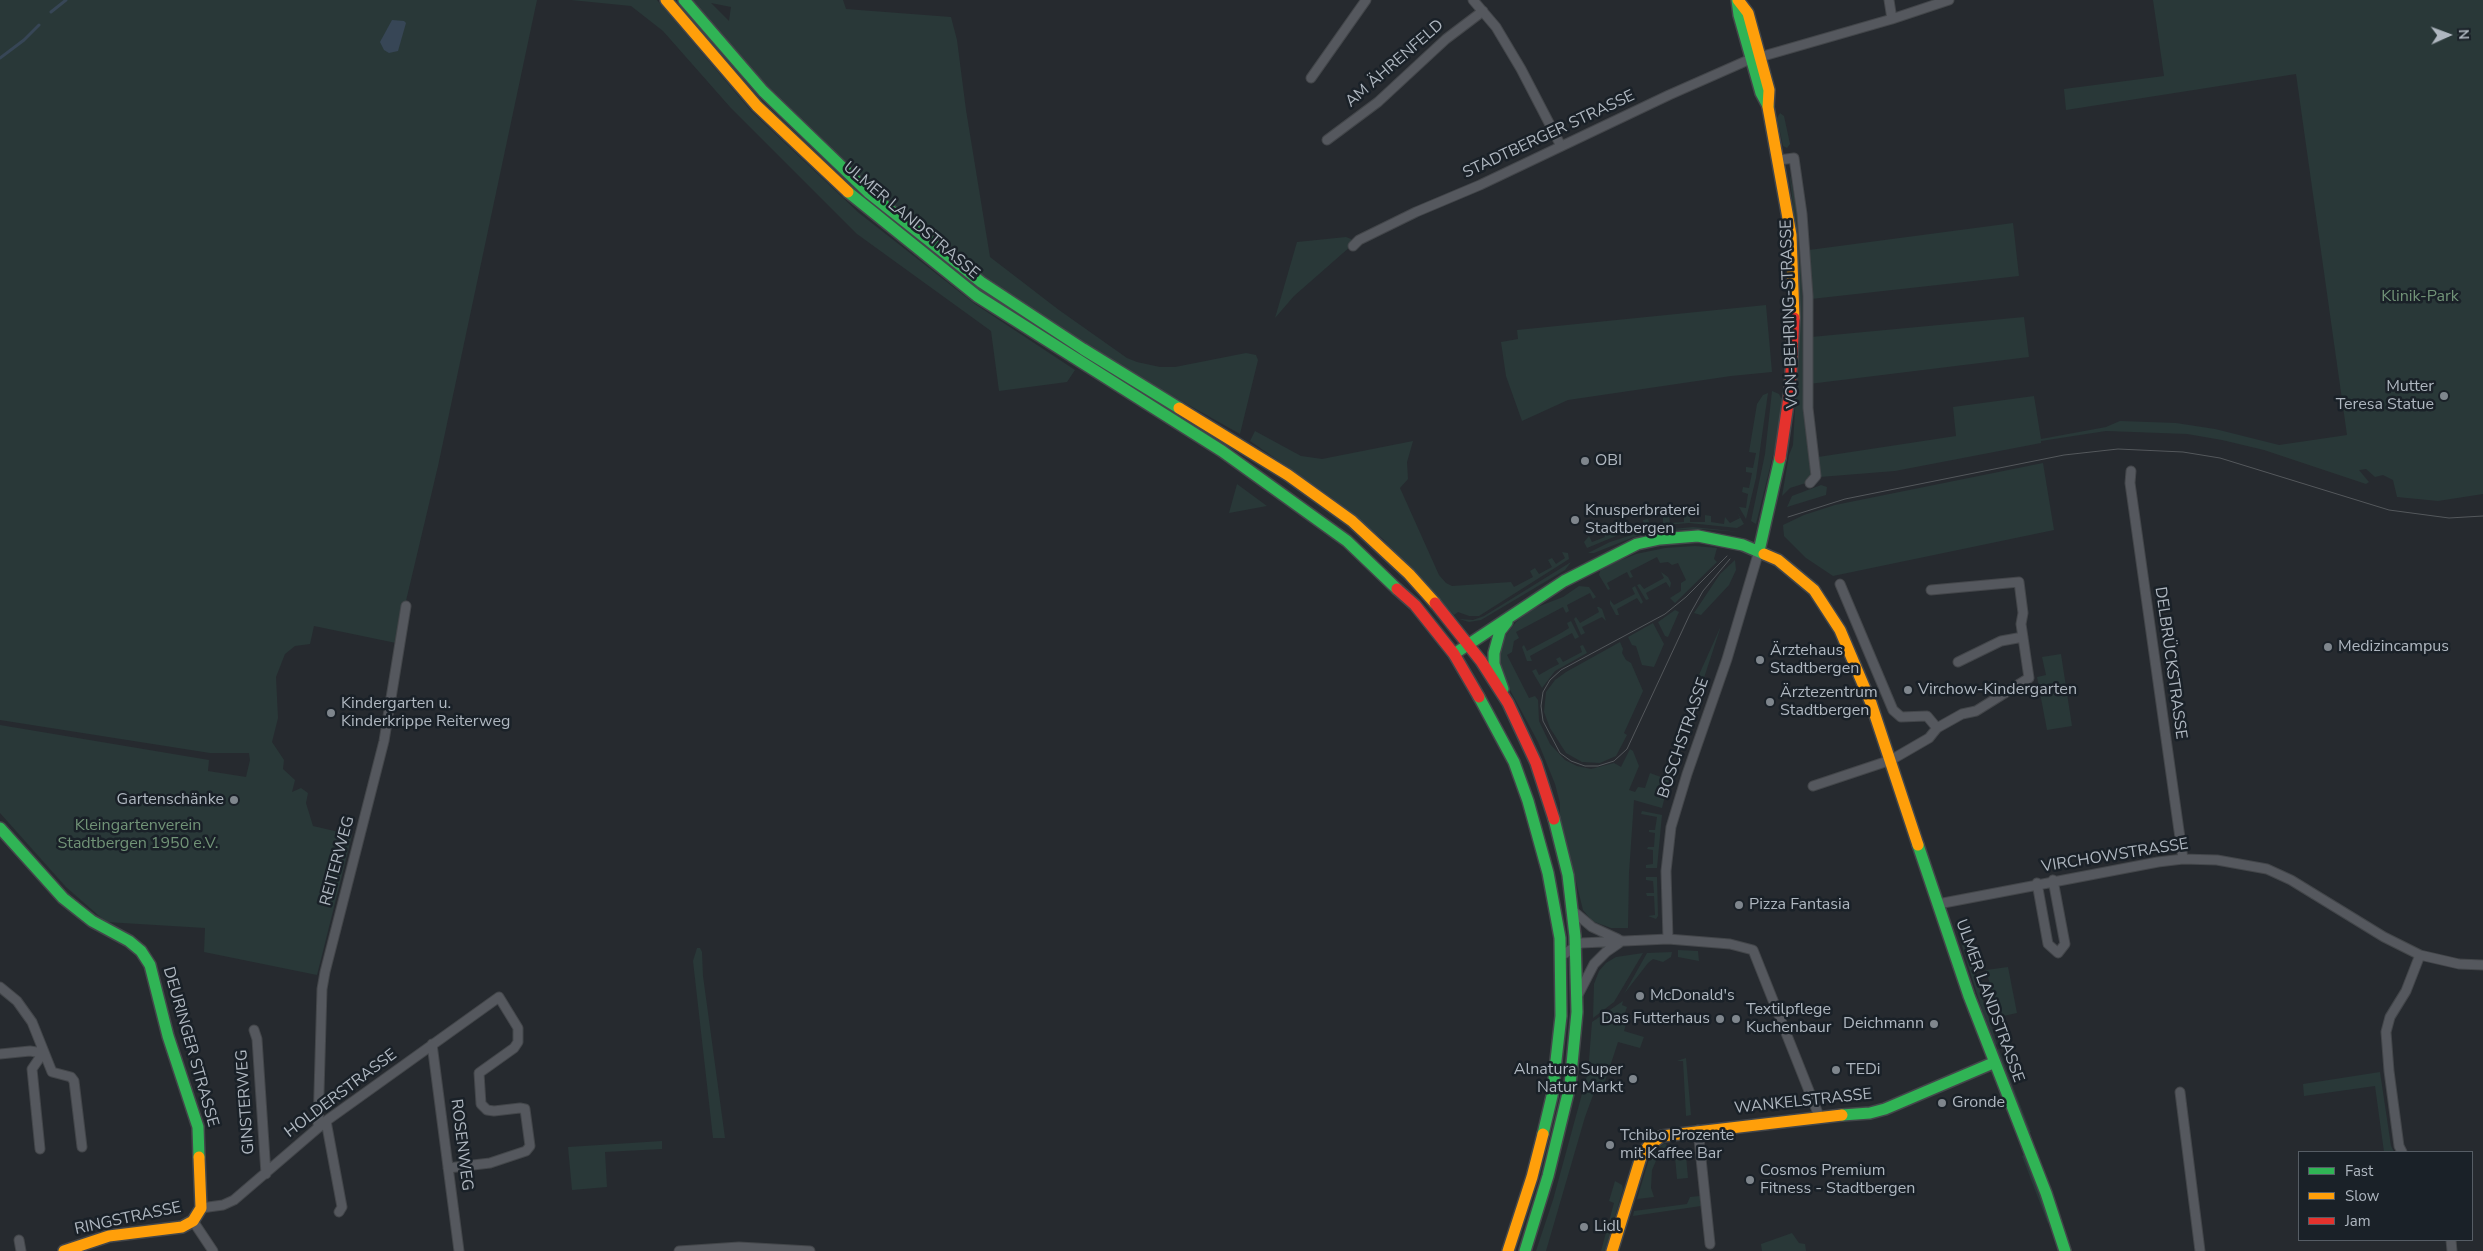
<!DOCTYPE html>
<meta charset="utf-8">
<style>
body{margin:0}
#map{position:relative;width:2483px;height:1251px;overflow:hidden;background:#262a2f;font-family:"Nunito Sans",sans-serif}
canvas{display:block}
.legend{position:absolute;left:2298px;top:1151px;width:175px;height:90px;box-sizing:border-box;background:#1a2128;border:1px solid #565d65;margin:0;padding:6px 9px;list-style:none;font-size:15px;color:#afb7c0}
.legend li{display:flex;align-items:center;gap:10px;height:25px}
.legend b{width:25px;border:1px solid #565d65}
.north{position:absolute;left:2423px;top:10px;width:50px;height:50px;-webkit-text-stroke:4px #1a2128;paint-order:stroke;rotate:88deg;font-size:14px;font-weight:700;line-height:20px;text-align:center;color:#afb7c0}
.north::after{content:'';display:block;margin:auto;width:18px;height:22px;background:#afb7c0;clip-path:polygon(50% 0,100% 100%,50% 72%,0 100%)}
</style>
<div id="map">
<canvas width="2483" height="1251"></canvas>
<ul class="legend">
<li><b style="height:6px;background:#30b455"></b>Fast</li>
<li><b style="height:6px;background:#ff9f0a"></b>Slow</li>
<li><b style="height:6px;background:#e5322d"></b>Jam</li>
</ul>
<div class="north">N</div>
</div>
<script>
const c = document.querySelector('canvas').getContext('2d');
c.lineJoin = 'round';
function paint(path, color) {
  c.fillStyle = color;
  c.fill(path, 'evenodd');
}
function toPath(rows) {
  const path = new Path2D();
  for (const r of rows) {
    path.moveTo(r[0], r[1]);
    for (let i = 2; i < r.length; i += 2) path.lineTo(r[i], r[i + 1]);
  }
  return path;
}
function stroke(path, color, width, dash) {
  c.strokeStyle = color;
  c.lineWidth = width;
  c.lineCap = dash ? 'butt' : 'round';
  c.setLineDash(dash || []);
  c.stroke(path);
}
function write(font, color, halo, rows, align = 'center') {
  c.font = font + ' "Nunito Sans",sans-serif';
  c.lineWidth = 5;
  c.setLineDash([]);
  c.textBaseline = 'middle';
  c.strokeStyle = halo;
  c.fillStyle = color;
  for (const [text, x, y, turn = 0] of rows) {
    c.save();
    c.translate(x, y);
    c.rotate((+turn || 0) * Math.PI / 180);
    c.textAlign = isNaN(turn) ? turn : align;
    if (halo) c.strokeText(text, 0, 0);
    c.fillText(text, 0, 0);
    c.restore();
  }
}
paint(toPath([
 [0,0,537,0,438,466,396,643,314,626,310,644,295,646,285,654,276,677,278,718,272,742,284,760,283,769,295,780,292,792,301,788,308,793,306,803,313,826,352,835,317,975,204,952,205,928,106,922,66,887,0,813,0,725,209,760,208,771,246,777,250,760,249,753,210,753,0,720],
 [571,0,657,0,751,111,859,213,975,304,1075,370,1067,382,999,391,991,331,857,234,730,107,663,31,631,6],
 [691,0,843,0,846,9,951,17,957,40,966,110,990,257,1059,310,1127,358,1137,362,1160,367,1175,367,1246,353,1256,355,1258,360,1240,434,1146,381,1041,316,981,274,901,213,789,111],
 [711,3,731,7,729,21],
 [2153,0,2483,0,2483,494,2438,501,2397,497,2393,480,2383,475,2375,477,2366,469,2359,470,2369,482,2366,484,2264,450,2222,440,2187,434,2106,431,2041,441,2041,443,1895,471,1820,477,1818,457,1956,436,1953,407,2034,396,2041,439,2106,427,2120,421,2176,423,2215,429,2279,445,2347,435,2296,74,2066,110,2064,89,2164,76],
 [1780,113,1784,116,1790,144,1787,148,1783,146,1777,118],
 [1789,170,1797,210,1802,257,1803,397,1812,476,1806,483,1790,488,1782,496,1789,455,1793,445,1800,321,1796,232],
 [2013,223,2019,276,1811,299,1809,250],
 [1346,237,1351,239,1351,246,1294,296,1275,318,1297,242],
 [1766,305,1772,372,1731,376,1568,400,1522,421,1506,376,1501,342,1518,339,1517,330],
 [2024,317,2029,357,1809,384,1811,337],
 [1772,391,1779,394,1783,402,1781,423,1756,524,1751,521,1765,454],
 [1768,393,1756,478,1746,519,1739,507,1746,508,1748,494,1742,492,1743,487,1749,488,1752,473,1746,472,1746,467,1753,468,1756,453,1749,452,1757,404,1763,395],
 [1255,431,1301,456,1322,459,1413,441,1407,462,1408,479,1400,488,1439,575,1446,583,1452,586,1511,582,1514,587,1533,577,1530,571,1535,568,1539,574,1552,567,1548,560,1552,558,1556,564,1565,558,1562,552,1568,553,1569,559,1479,616,1469,616,1458,612,1454,615,1383,539,1331,497,1250,441],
 [2043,463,2054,530,1833,576,1806,558,1784,536,1783,525,1804,515,1835,505],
 [1237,484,1267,506,1229,513],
 [1821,485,1827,487,1826,495,1787,507,1792,496],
 [1737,512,1744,524,1737,528,1689,523,1666,525,1628,531,1587,548,1584,542,1589,536,1592,542,1605,537,1602,530,1608,528,1610,534,1624,530,1622,523,1628,522,1630,529,1644,527,1643,520,1648,519,1650,526,1663,524,1663,517,1669,516,1670,523,1684,522,1684,515,1690,515,1690,522,1705,522,1705,515,1711,516,1711,522,1724,524,1725,517,1730,523,1740,518],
 [1693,527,1741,532,1700,529,1670,530,1634,537,1594,553,1588,553,1610,542,1641,532],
 [1695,546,1717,548,1714,559,1717,562,1675,603,1670,598,1681,591,1681,583,1686,580,1678,563,1672,565,1668,562,1660,563,1657,557,1630,571,1633,577,1630,578,1627,572,1607,583,1610,589,1608,590,1599,575,1601,568,1636,554,1665,548],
 [1735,560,1736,570,1729,585,1701,615,1694,613,1720,574],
 [1571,562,1565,570,1481,620,1469,622,1459,619,1473,620,1484,616],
 [1661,572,1668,577,1671,583,1670,588,1666,582,1646,593,1649,599,1646,600,1637,585,1640,584,1644,589,1664,578],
 [1579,586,1589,587,1596,597,1593,599,1590,593,1567,605,1569,611,1566,613,1563,607,1516,632,1519,638,1514,641,1512,652,1507,655,1529,698,1535,696,1538,700,1539,721,1550,744,1565,760,1577,766,1591,769,1614,763,1621,767,1630,749,1633,751,1639,766,1629,790,1635,792,1638,787,1645,788,1650,773,1669,780,1662,808,1634,800,1629,873,1628,928,1611,928,1592,921,1583,910,1560,817,1560,803,1555,784,1538,742,1502,675,1500,664,1499,653,1503,639,1516,622,1532,609,1563,597],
 [1635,586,1643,602,1641,604,1637,598,1617,609,1619,615,1616,615,1610,604,1610,600,1614,605,1635,594,1632,588],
 [1599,607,1602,609,1606,621,1602,617,1582,627,1585,633,1581,635,1574,619,1576,617,1580,623,1599,612,1597,607],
 [1675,610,1679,612,1668,637,1665,636,1658,622],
 [1571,621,1579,637,1575,639,1572,633,1530,656,1532,661,1527,661,1522,647,1524,645,1527,651,1561,633,1569,628,1567,623],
 [1653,623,1664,644,1654,667,1642,665,1636,646,1632,645,1628,637],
 [1720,628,1720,629,1703,681,1698,677],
 [1620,642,1623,649,1622,653,1626,660,1631,663,1643,691,1624,733,1627,735,1616,756,1600,763,1582,762,1566,753,1550,728,1544,712,1546,692,1555,680,1566,672],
 [1583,645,1587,653,1555,671,1542,688,1532,671,1536,669,1539,675,1553,667,1559,664,1556,659,1560,657,1563,662,1582,652,1580,646],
 [2061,654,2072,726,2047,730,2037,677,2046,675,2042,657],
 [1642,811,1662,815,1657,868,1646,868,1646,865,1653,864,1653,850,1647,849,1648,847,1654,847,1655,833,1649,832,1649,830,1655,830,1657,817,1641,814],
 [1646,877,1657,877,1658,916,1656,919,1648,916,1655,915,1654,896,1647,896,1646,893,1654,893,1653,881,1646,880],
 [1959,936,1965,944,1997,1044,1993,1046],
 [697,948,700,948,702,952,703,976,725,1138,713,1138,693,961],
 [1678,950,1698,951,1699,961,1678,957],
 [1672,952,1671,957,1663,962,1653,959,1648,963,1624,994,1647,953],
 [1643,953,1614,1002,1593,1018,1594,984,1599,971,1606,963,1616,957],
 [2008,967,2017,1013,1999,1017,1986,970],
 [1623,1001,1622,1005,1627,1007,1622,1021,1626,1024,1624,1031,1644,1037,1640,1048,1618,1042,1603,1088,1596,1087,1585,1117,1546,1251,1536,1251,1553,1200,1588,1072,1592,1022],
 [1999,1049,2014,1089,2031,1132,2029,1132,1995,1051],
 [1686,1058,1691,1115,1686,1116,1683,1061,1677,1061],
 [2380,1072,2391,1146,2394,1152,2384,1152,2375,1086,2304,1096,2303,1084],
 [662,1141,662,1149,605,1152,607,1187,572,1190,568,1147],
 [1665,1143,1668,1147,1658,1156,1652,1170,1651,1188,1654,1197,1637,1199,1649,1159,1658,1148],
 [2025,1154,2050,1219,2048,1224,2022,1156],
 [1686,1156,1688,1178,1677,1179,1675,1157],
 [1615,1181,1622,1185,1623,1189,1605,1251,1601,1251,1614,1203,1609,1201],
 [1700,1196,1701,1206,1633,1216,1634,1211,1687,1204,1690,1197],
 [1792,1233,1799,1243,1805,1244,1806,1251,1762,1251,1761,1244]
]), '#293838');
paint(toPath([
 [392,20,404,21,406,23,398,51,389,53,384,50,380,42]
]), '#374656');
stroke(toPath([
 [51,12,66,0],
 [0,58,24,40,39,25]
]), '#374656', 3);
const street = toPath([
 [1473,0,1496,27,1521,69,1561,146],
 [1889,0,1892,19],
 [1311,78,1366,0],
 [1327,140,1378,102,1446,39,1483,11],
 [1779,160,1794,158,1802,214,1808,296,1808,408,1816,476,1810,483],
 [1353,246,1359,240,1416,212,1480,185,1669,95,1746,61,1892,19,1949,0],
 [2131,471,2130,483,2183,859],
 [1840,584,1893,710,1901,717,1927,716,1937,728],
 [1958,662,2001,641,2023,637],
 [1813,786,1891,760,1929,738,1937,728,1962,714,1976,711,2029,678,2021,624,2023,613,2019,582,1931,590],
 [2037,883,2048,944,2058,953,2065,944,2053,880],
 [1938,904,2158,862,2183,859,2217,860,2267,869,2291,880,2384,937,2420,955,2459,964,2483,965],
 [1573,911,1592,927,1618,939],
 [1668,939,1666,871,1671,827,1687,774,1727,659,1759,551],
 [1561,956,1581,943,1668,939,1730,944,1753,950,1819,1116],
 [0,987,17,1001,32,1022,52,1072,71,1077,74,1081,82,1147],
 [1578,995,1594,964,1606,952,1622,941],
 [254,1030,257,1039,266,1174],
 [432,1044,459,1251],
 [0,1054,30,1051,43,1053],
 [2180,1092,2200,1251],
 [326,1121,342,1207,339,1212],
 [318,1127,322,989,325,972,384,741,406,606],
 [1698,1130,1710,1244],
 [40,1149,32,1069,43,1053],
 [2402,1152,2399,1146,2389,1071,2386,1032,2390,1017,2406,991,2420,955],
 [201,1208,223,1205,234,1200,326,1121,499,997,518,1028,518,1042,514,1048,479,1073,481,1104,487,1110,494,1111,520,1108,525,1109,530,1146,526,1151,490,1163,448,1168],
 [193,1221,213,1251],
 [19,1240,21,1251],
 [2451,1240,2452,1251],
 [679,1251,739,1247,810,1251]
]);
const fast = toPath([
 [684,0,763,91,869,193,981,282,1083,349,1179,408],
 [1737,0,1739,15,1761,93,1768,106],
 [848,192,977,296,1222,451,1347,541,1397,589],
 [1759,551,1780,458],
 [1454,654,1564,581,1637,544,1660,539,1698,536,1743,545,1764,554],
 [1503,689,1494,664,1494,653,1500,631,1507,622],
 [1479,697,1514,762,1528,801,1548,873,1560,938,1561,1016,1552,1096,1543,1134],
 [0,828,63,898,92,921,129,941,141,951,150,965,168,1036,198,1127,199,1157],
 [1918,845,1969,996,2046,1193,2065,1251],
 [1842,1115,1870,1113,1885,1109,1993,1063],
 [1525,1251,1548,1176,1570,1085,1577,1012,1575,936,1568,875,1554,819]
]);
const slow = toPath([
 [666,0,757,106,848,192],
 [1738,0,1748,13,1769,90,1768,107,1791,235,1794,318],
 [1179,408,1288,475,1352,521,1409,574,1435,603],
 [1764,554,1778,560,1814,590,1840,630,1871,703,1918,845],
 [64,1251,109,1236,182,1227,193,1221,201,1208,199,1157],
 [1508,1251,1532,1177,1543,1134],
 [1612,1251,1641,1157,1649,1145,1662,1136,1842,1115]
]);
const jam = toPath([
 [1780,458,1790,390,1794,318],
 [1397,589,1415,605,1454,654,1479,697],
 [1435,603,1481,661,1508,703,1536,763,1554,819]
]);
stroke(street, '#43464a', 11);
stroke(fast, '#43464a', 14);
stroke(slow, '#43464a', 14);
stroke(jam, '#43464a', 14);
stroke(street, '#55585e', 9);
stroke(fast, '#30b455', 11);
stroke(slow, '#ff9f0a', 11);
stroke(jam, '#e5322d', 11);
stroke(toPath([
 [1788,517,1845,499,2064,455,2118,449,2183,452,2220,458,2389,510,2449,518,2483,516],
 [1727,556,1686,597,1665,614,1561,670,1550,680,1543,692,1541,706,1543,721,1560,753,1571,761,1585,766,1598,766,1614,761,1627,749,1690,614,1703,591,1730,559]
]), '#54585c', 1);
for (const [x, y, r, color] of [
 [2444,396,5,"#7f868d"],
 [1585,461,5,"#7f868d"],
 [1575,520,5,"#7f868d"],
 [2328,647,5,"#7f868d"],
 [1760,660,5,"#7f868d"],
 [1908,690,5,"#7f868d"],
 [1770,702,5,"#7f868d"],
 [331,713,5,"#7f868d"],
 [234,800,5,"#7f868d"],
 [1739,905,5,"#7f868d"],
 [1640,996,5,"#7f868d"],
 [1720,1019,5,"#7f868d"],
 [1736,1019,5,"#7f868d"],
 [1934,1024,5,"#7f868d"],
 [1836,1070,5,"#7f868d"],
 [1633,1079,5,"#7f868d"],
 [1942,1103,5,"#7f868d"],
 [1610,1145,5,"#7f868d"],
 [1750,1180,5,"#7f868d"],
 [1584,1227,5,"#7f868d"]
]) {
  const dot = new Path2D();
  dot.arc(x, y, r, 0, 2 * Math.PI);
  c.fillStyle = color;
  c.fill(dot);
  stroke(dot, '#1a2128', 2);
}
write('16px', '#afb7c0', '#1a2128', [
 ["AM ÄHRENFELD",1395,64,-41],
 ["STADTBERGER STRASSE",1549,135,-25],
 ["ULMER LANDSTRASSE",911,221,40],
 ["VON-BEHRING-STRASSE",1790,314,-92],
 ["DELBRÜCKSTRASSE",2170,663,82],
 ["BOSCHSTRASSE",1684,738,-71],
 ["VIRCHOWSTRASSE",2115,856,-9],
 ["REITERWEG",338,861,-75],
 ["ULMER LANDSTRASSE",1989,1001,70],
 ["DEURINGER STRASSE",190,1047,74],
 ["HOLDERSTRASSE",341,1094,-37],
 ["GINSTERWEG",246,1102,-94],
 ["WANKELSTRASSE",1803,1102,-6],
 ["ROSENWEG",461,1145,83],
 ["RINGSTRASSE",128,1219,-12]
]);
write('16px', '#719377', '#1a2128', [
 ["Klinik-Park",2420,297],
 ["Kleingartenverein",138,826],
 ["Stadtbergen 1950 e.V.",138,844]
]);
write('16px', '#afb7c0', '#1a2128', [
 ["Mutter",2434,387,"right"],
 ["Teresa Statue",2434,405,"right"],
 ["OBI",1595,461],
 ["Knusperbraterei",1585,511],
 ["Stadtbergen",1585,529],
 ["Medizincampus",2338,647],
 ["Ärztehaus",1770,651],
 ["Stadtbergen",1770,669],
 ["Virchow-Kindergarten",1918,690],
 ["Ärztezentrum",1780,693],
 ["Stadtbergen",1780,711],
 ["Kindergarten u.",341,704],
 ["Kinderkrippe Reiterweg",341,722],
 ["Gartenschänke",224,800,"right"],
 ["Pizza Fantasia",1749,905],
 ["McDonald's",1650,996],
 ["Textilpflege",1746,1010],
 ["Kuchenbaur",1746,1028],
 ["Das Futterhaus",1710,1019,"right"],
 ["Deichmann",1924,1024,"right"],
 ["Alnatura Super",1623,1070,"right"],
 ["Natur Markt",1623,1088,"right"],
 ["TEDi",1846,1070],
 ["Gronde",1952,1103],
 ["Tchibo Prozente",1620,1136],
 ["mit Kaffee Bar",1620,1154],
 ["Cosmos Premium",1760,1171],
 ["Fitness - Stadtbergen",1760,1189],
 ["Lidl",1594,1227]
], 'left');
</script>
